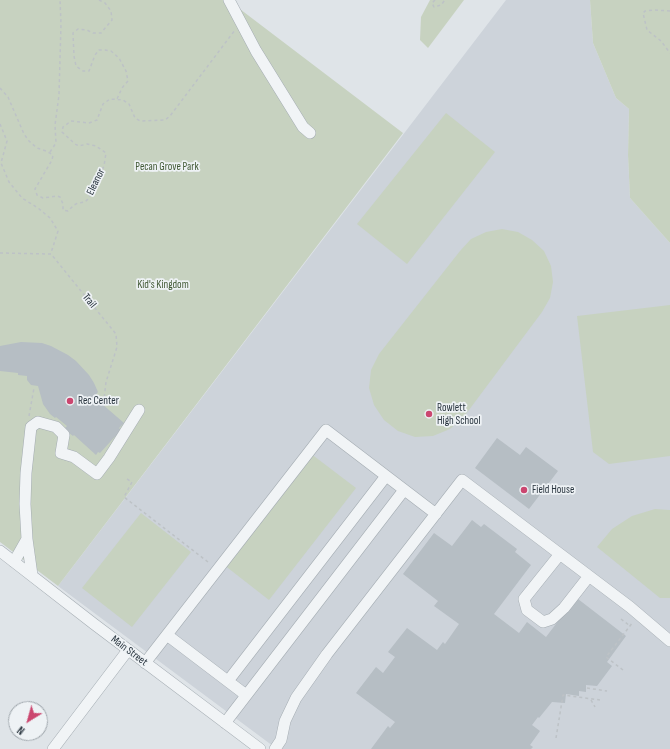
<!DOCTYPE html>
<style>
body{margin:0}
#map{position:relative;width:670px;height:749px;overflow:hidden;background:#dfe4e8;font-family:"Sofia Sans Condensed",sans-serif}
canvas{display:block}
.north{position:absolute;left:8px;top:701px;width:40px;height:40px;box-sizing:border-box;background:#eef2f5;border:1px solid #9fa6ac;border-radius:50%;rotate:217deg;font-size:11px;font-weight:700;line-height:16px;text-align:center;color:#28343e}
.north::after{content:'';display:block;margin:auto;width:14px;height:18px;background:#cb466f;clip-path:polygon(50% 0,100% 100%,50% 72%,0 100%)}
</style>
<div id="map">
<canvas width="670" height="749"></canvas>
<div class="north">N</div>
</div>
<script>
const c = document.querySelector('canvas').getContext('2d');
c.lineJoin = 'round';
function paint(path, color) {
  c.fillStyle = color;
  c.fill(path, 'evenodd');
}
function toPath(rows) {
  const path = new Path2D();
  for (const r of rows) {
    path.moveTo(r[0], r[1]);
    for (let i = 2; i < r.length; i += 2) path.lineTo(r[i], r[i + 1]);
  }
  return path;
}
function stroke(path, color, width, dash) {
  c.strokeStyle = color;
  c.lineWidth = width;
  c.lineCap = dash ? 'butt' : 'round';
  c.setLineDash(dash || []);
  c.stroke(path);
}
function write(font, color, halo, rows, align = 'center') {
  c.font = font + ' "Sofia Sans Condensed",sans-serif';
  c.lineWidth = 3.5;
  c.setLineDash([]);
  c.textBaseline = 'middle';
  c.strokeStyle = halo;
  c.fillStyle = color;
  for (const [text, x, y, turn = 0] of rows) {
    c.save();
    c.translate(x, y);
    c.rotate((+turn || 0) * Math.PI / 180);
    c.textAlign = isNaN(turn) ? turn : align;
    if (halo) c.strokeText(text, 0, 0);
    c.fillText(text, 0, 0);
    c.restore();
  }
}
paint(toPath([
 [506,0,590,0,593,43,616,98,629,109,628,155,630,198,670,243,670,749,277,749,58,586]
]), '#cdd3da');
paint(toPath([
 [0,0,228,0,403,133,58,586,0,542],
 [430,0,464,0,428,48,420,40,421,17],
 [590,0,670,0,670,243,630,198,628,155,629,109,616,98,593,43],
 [446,113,495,152,407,264,357,224],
 [502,229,518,232,532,240,544,251,551,266,553,282,550,298,542,312,463,418,450,429,433,436,415,437,398,431,384,420,374,405,369,388,371,370,379,354,460,251,471,239,486,232],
 [670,305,670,456,609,464,593,452,577,316],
 [306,450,356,488,269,600,219,561],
 [655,509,670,510,670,598,660,598,597,547,612,529,632,516],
 [141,513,191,552,132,627,82,588]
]), '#c7d2c0');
paint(toPath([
 [21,342,42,343,51,346,68,355,76,361,89,375,94,383,98,392,94,397,124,423,119,428,121,430,100,453,98,452,96,455,74,435,73,436,64,429,67,426,56,417,55,418,50,414,43,404,38,386,31,385,27,380,27,376,18,375,18,373,0,371,0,346],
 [497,438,520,455,526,447,558,471,529,509,475,468],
 [472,520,481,527,484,524,517,549,515,552,531,565,494,614,519,633,527,622,546,637,569,607,571,608,578,599,626,636,607,662,612,666,597,686,586,685,586,692,579,691,579,696,566,694,565,703,552,702,539,718,538,717,532,725,540,731,530,745,533,747,531,749,371,749,388,726,390,728,395,722,356,693,376,667,383,673,395,657,388,652,407,628,437,650,443,642,445,644,459,624,434,606,438,601,403,574,434,533,452,546]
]), '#b6bec4');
const minor = toPath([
 [229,0,256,51,303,127,310,133],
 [0,551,94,624,260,749],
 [560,554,524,599,527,610,543,622,552,619,564,608,589,576],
 [14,562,27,539],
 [32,575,27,539,25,504,26,473,31,427,38,422,56,427,64,435,61,453,74,457,97,474,109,458,139,410],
 [167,635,246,695],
 [145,663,326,430,436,514],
 [228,681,386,476],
 [225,723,404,490],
 [53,749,128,650],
 [275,749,281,740,285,721,296,698,327,654,462,480,630,607,670,641]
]);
stroke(minor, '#a4acb2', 12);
stroke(toPath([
 [99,0,105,3,111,11,112,20,101,33,93,33,87,30,78,29,73,33,74,56,76,66,83,71,89,71,95,55,99,50,105,50,111,51,119,58,126,71,128,81,122,88,117,99],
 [435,0,432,3,434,7,441,5,445,0],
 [670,11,655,10,645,11,643,13,647,30,661,41,670,53],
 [0,88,8,97,24,134,29,141,37,148,46,151,53,155,52,160,35,189,37,195,43,198,57,196,60,197,63,204,63,210,68,211,74,205,78,203,85,202,88,199,104,166,106,153,96,146,87,144,79,146,75,144,62,132,63,127,71,121,89,123,97,120,103,104,110,99,123,100,129,104,135,118,140,121,165,120,170,116,235,30],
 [0,124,7,141,1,163,9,182,22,198,38,208,50,218,58,231,51,253],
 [50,152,56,143,55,125,59,95,61,24,60,0],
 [0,253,51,254,116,334,117,347,106,382,104,400],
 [29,416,34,388],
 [127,479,132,482,124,497,208,562],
 [621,619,630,626],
 [623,670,606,657,633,622],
 [587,688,607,691],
 [591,700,595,707],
 [556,738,563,695,600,700]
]), '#bdc2c6', 1.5, [3, 3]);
stroke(minor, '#f1f4f6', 11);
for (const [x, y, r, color] of [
 [70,401,4,"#cb466f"],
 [429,414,4,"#cb466f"],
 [524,490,4,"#cb466f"]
]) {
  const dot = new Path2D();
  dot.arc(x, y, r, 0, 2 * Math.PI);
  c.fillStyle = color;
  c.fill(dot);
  stroke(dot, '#eef2f5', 1.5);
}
write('11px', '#425a36', '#eef2f5', [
 ["Pecan Grove Park",167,167],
 ["Kid's Kingdom",163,285]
]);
write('11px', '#28343e', '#eef2f5', [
 ["Eleanor",96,182,-64],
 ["Trail",89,301,51],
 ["Main Street",129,651,37]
]);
write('11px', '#28343e', '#eef2f5', [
 ["Rec Center",78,401],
 ["Rowlett",437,408],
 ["High School",437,421],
 ["Field House",532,490]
], 'left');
</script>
